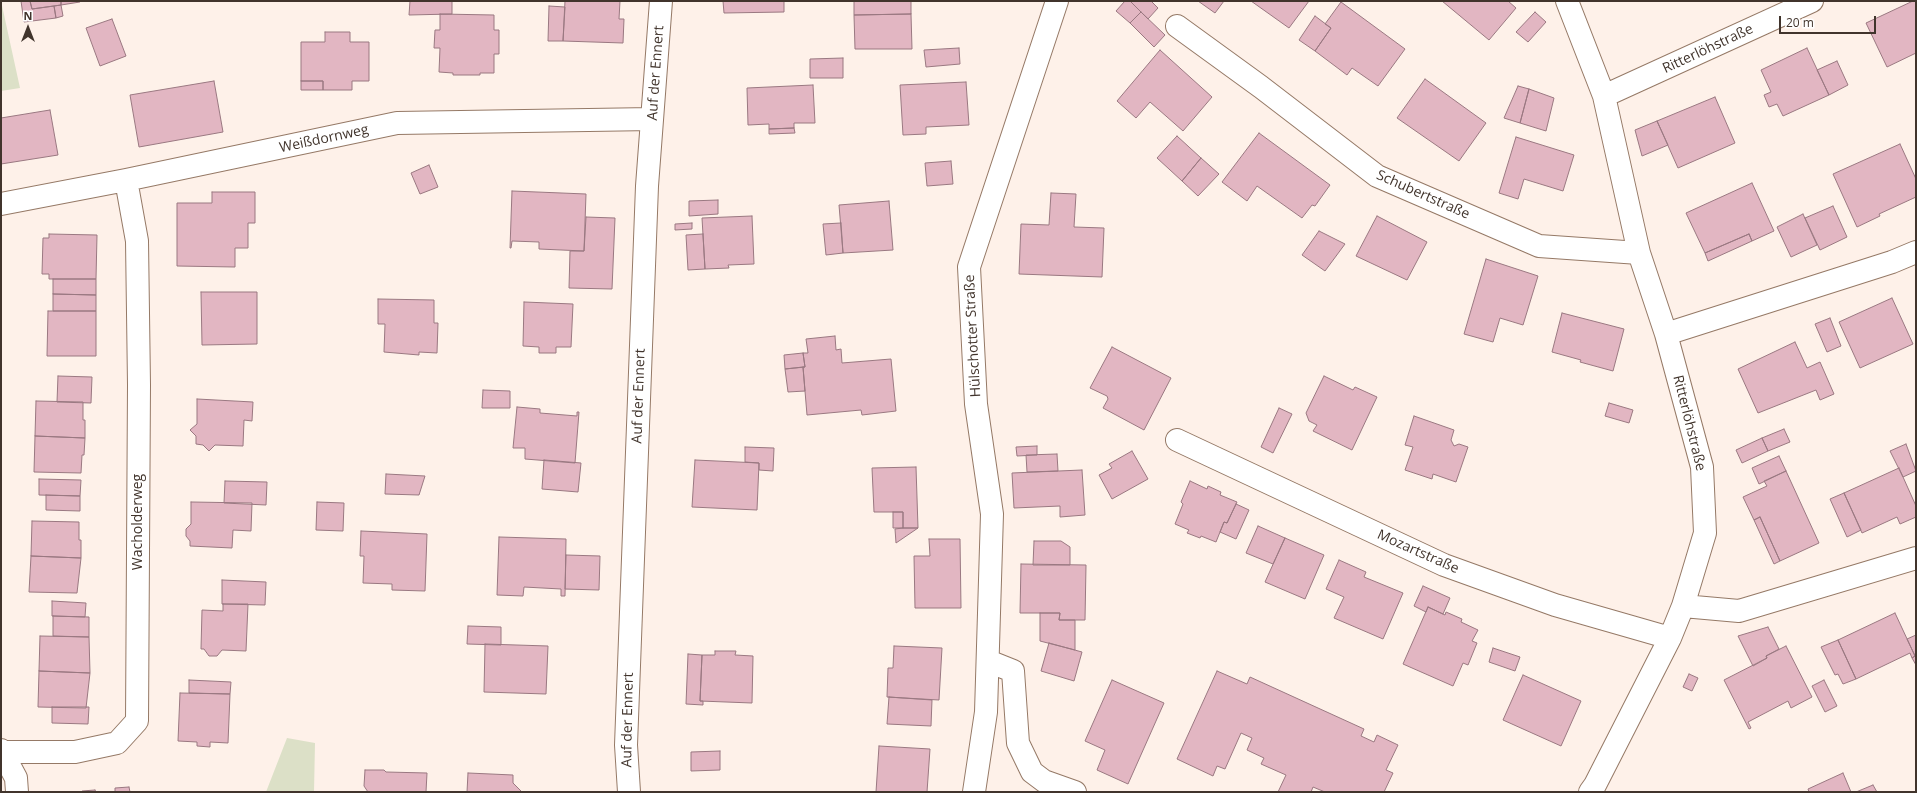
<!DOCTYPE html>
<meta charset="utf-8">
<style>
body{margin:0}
#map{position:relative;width:1917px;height:793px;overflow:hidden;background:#fef1e9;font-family:"Open Sans",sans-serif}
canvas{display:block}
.frame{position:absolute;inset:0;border:2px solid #41342c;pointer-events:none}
.north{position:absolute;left:8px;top:8px;width:40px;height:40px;-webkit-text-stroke:3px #fff;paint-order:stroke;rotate:0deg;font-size:11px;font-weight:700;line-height:16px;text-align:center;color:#41342c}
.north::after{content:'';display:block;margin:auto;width:14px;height:18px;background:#41342c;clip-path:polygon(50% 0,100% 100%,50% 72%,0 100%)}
.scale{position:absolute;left:1779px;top:16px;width:97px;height:18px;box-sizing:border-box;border:2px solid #41342c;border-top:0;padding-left:5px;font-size:12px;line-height:14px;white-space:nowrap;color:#41342c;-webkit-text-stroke:3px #fff;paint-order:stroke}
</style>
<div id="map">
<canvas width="1917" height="793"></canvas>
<div class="frame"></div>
<div class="north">N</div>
<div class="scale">20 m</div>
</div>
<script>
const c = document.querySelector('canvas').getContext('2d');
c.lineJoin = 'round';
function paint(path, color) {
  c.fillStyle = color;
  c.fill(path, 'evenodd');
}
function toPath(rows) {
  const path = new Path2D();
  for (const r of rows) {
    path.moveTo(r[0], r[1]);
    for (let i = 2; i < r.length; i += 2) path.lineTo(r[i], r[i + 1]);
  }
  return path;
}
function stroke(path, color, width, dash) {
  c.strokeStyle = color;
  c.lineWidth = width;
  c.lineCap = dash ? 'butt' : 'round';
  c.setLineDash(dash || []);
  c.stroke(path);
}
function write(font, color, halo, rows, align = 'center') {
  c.font = font + ' "Open Sans",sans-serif';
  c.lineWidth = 3.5;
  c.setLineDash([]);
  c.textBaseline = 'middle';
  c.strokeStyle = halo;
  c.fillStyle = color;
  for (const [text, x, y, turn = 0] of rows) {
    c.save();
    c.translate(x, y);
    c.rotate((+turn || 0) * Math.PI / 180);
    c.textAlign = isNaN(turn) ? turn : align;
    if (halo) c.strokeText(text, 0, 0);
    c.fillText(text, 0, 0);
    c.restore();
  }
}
paint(toPath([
 [1,1,20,88,1,91],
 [287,738,315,743,314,792,266,792]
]), '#dce0c7');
const building = toPath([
 [21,1,30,1,32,9,54,6,56,18,24,22,21,1],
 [30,1,61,1,61,5,32,9,30,1],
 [61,1,80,1,80,2,61,5,61,1],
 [410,1,452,1,452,14,409,15,410,1],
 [565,1,620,1,619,19,624,19,623,43,563,41,565,1],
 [723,1,784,1,784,12,724,13,723,1],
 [854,1,911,1,911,14,854,15,854,1],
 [1125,1,1130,1,1141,12,1130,23,1116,11,1125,1],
 [1130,1,1151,1,1158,8,1148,19,1130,1],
 [1198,1,1224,1,1215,13,1198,1],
 [1251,1,1309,1,1289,28,1251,1],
 [1442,1,1508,1,1516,8,1489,40,1442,1],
 [1913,1,1916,1,1916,53,1887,67,1866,23,1913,1],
 [1341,2,1405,49,1378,86,1352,68,1347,75,1315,51,1331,28,1325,24,1341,2],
 [61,5,63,16,56,18,54,6,61,5],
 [549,6,565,7,563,41,548,41,549,6],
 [1141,12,1165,35,1154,47,1130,23,1141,12],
 [1535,12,1546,22,1528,42,1516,32,1535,12],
 [440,14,494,15,494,30,499,30,499,54,494,54,494,73,480,73,480,75,453,75,453,73,439,72,440,48,434,48,435,30,440,30,440,14],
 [911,14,912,49,855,49,854,15,911,14],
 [1315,16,1331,28,1315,51,1299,40,1315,16],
 [112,19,126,56,100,66,86,28,112,19],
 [325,32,350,32,350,42,369,42,369,81,352,81,352,90,323,90,323,81,301,81,301,42,325,42,325,32],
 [959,48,960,64,926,67,924,50,959,48],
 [1807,48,1829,95,1783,116,1777,104,1769,107,1764,95,1771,92,1761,70,1807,48],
 [1160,50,1212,97,1183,131,1150,102,1136,118,1117,101,1160,50],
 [843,58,843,78,810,78,810,59,843,58],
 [1837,61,1848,85,1829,95,1817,70,1837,61],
 [1425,79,1486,123,1459,161,1397,118,1425,79],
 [214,81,223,132,139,147,130,95,214,81],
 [301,81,323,81,323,90,301,90,301,81],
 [966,82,969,125,926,127,926,134,903,135,900,85,966,82],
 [813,85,815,123,794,123,794,128,769,129,769,124,748,125,747,88,813,85],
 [1518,86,1529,89,1520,123,1504,118,1518,86],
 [1529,89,1554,98,1546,131,1520,123,1529,89],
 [1715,97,1735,143,1678,168,1657,121,1715,97],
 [50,110,58,155,1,164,1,118,50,110],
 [1657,121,1668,145,1642,156,1635,130,1657,121],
 [794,128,795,133,769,134,769,129,794,128],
 [1259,133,1330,185,1315,206,1312,205,1302,218,1257,186,1247,201,1222,182,1259,133],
 [1177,136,1201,158,1182,181,1157,158,1177,136],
 [1516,137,1574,155,1563,191,1524,179,1518,199,1499,193,1516,137],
 [1900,144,1916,179,1916,197,1879,214,1880,216,1857,227,1833,174,1900,144],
 [1201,158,1219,174,1198,196,1182,181,1201,158],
 [951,161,953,184,927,186,925,163,951,161],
 [429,165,438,187,420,194,411,173,429,165],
 [1752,183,1774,231,1752,241,1749,234,1705,253,1686,213,1752,183],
 [512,191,586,194,584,251,539,249,539,242,512,241,511,248,510,248,512,191],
 [212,192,255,192,255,223,248,223,248,248,235,248,235,267,177,266,177,203,212,203,212,192],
 [1051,193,1076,194,1074,227,1104,228,1102,277,1019,274,1021,224,1049,225,1051,193],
 [718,200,718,214,689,216,689,201,718,200],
 [889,201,893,250,843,253,839,205,889,201],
 [1833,206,1847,237,1820,250,1805,218,1833,206],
 [1803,214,1817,245,1791,257,1777,227,1803,214],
 [752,216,754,264,728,265,729,268,705,269,702,218,752,216],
 [1377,216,1427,242,1407,280,1356,256,1377,216],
 [586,217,615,218,612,289,569,288,570,251,584,251,586,217],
 [692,223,692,229,675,230,675,224,692,223],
 [841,223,843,253,826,255,823,224,841,223],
 [1319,231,1345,244,1325,271,1302,255,1319,231],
 [49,234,97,235,96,279,49,279,49,274,42,274,43,238,49,238,49,234],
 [703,234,705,269,688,270,686,235,703,234],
 [1749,234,1752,241,1708,261,1705,253,1749,234],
 [1486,259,1538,276,1523,325,1500,318,1493,342,1464,334,1486,259],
 [53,279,96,279,96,295,53,294,53,279],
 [201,292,257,292,257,344,202,345,201,292],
 [53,294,96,295,96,311,53,311,53,294],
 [1892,298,1913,344,1860,368,1839,322,1892,298],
 [378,299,434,300,434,323,438,323,437,353,419,352,419,355,384,352,385,324,378,324,378,299],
 [524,302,573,304,571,347,556,347,556,353,539,353,539,347,523,346,524,302],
 [48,311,96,311,96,356,47,356,48,311],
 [1562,313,1624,329,1613,371,1580,362,1581,360,1552,352,1562,313],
 [1830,318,1841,346,1827,352,1815,324,1830,318],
 [835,336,836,350,841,349,842,363,891,359,896,411,862,415,861,410,807,415,803,367,805,367,803,353,808,353,806,339,835,336],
 [1795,342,1807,368,1820,362,1834,394,1820,400,1816,390,1758,413,1738,369,1795,342],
 [1112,347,1171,378,1144,430,1103,408,1108,399,1107,396,1090,388,1112,347],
 [803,353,805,367,785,369,784,355,803,353],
 [803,367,805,391,788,392,785,369,803,367],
 [58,376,92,377,91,403,57,402,58,376],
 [1324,376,1353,390,1355,387,1377,397,1352,450,1313,431,1317,425,1309,421,1306,413,1324,376],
 [483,390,510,391,510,408,482,408,483,390],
 [197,399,253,402,252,421,244,420,243,446,215,445,209,451,203,445,196,444,196,436,190,430,197,424,197,399],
 [36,401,83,402,83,420,85,420,85,438,35,436,36,401],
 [1609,403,1633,410,1629,423,1605,416,1609,403],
 [517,407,540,409,540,413,577,416,577,412,579,412,575,463,525,459,525,448,513,448,517,407],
 [1279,408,1292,414,1273,453,1261,447,1279,408],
 [1414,416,1454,430,1451,440,1454,446,1459,444,1468,447,1456,482,1433,474,1432,479,1405,470,1413,447,1405,445,1414,416],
 [1784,429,1790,442,1768,451,1762,438,1784,429],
 [35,436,85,438,84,455,82,455,81,473,34,472,35,436],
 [1762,438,1768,451,1742,463,1736,450,1762,438],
 [1906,444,1916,471,1903,477,1890,451,1906,444],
 [1037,446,1037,455,1017,456,1016,447,1037,446],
 [745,447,774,448,773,471,759,470,759,463,745,462,745,447],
 [1132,451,1148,479,1112,499,1099,475,1112,468,1109,464,1132,451],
 [1057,454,1058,471,1027,472,1026,455,1057,454],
 [1779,456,1786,471,1759,484,1752,468,1779,456],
 [544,460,581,463,578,492,542,489,544,460],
 [695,460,759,463,757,510,692,507,695,460],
 [916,467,918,528,903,528,903,512,874,512,872,468,916,467],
 [1899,468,1916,506,1916,517,1900,524,1897,517,1862,533,1844,493,1899,468],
 [1082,470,1085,515,1060,517,1060,506,1014,508,1012,473,1082,470],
 [1786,471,1819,543,1780,561,1760,517,1754,520,1743,497,1767,486,1764,481,1786,471],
 [386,474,425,476,419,495,385,494,386,474],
 [39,479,81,480,80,496,39,495,39,479],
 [225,481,267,482,266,505,224,503,225,481],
 [1190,481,1207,489,1208,486,1221,492,1220,495,1237,502,1227,523,1224,522,1216,542,1201,536,1200,538,1187,533,1189,530,1175,524,1183,504,1181,502,1190,481],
 [1844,493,1861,530,1847,537,1830,499,1844,493],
 [46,495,80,496,80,511,46,510,46,495],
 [191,502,252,503,251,531,233,530,232,548,190,546,190,541,186,536,186,529,191,524,191,502],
 [317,502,344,503,343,531,316,530,317,502],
 [1236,504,1249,510,1236,539,1220,532,1224,522,1227,523,1236,504],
 [893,512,903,512,903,528,893,528,893,512],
 [1760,517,1780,561,1774,564,1754,520,1760,517],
 [32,521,79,522,79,540,81,540,81,558,31,556,32,521],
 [1258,526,1285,538,1273,564,1246,553,1258,526],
 [903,528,918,528,896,543,895,529,903,528],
 [361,531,427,534,425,591,392,590,392,584,363,583,364,556,360,556,361,531],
 [499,537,566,539,565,596,561,596,561,589,524,587,523,596,497,595,499,537],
 [1285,538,1324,555,1305,599,1265,582,1285,538],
 [929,539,960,539,961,608,915,608,914,556,930,556,929,539],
 [1034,541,1061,541,1070,547,1070,565,1033,565,1034,541],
 [566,555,600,556,599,590,565,589,566,555],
 [31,556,81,558,77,593,29,592,31,556],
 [1339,560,1366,572,1364,577,1403,593,1383,639,1334,618,1344,597,1326,589,1339,560],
 [1021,564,1086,565,1085,620,1059,620,1060,613,1020,613,1021,564],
 [222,580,266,582,265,605,222,604,222,580],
 [1423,586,1450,598,1443,614,1428,607,1426,612,1414,606,1423,586],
 [52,601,86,603,85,617,52,616,52,601],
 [223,604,248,604,246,651,222,650,217,656,209,656,204,649,201,649,202,610,223,611,223,604],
 [1428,607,1445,615,1446,612,1462,619,1461,622,1478,630,1472,641,1477,643,1468,665,1463,663,1453,686,1403,664,1428,607],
 [1040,613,1060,613,1059,620,1075,620,1075,650,1040,641,1040,613],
 [1895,613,1915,656,1912,658,1910,653,1856,679,1838,640,1895,613],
 [53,616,89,617,89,637,53,636,53,616],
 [468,626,501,627,501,645,467,644,468,626],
 [1768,627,1779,649,1766,656,1767,658,1753,666,1738,636,1768,627],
 [1916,635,1916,665,1912,658,1915,656,1907,639,1916,635],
 [40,636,89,637,90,673,39,671,40,636],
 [1838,640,1856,679,1843,684,1838,674,1835,675,1821,647,1838,640],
 [1049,643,1082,652,1074,681,1041,671,1049,643],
 [485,644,548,646,546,694,484,692,485,644],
 [894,646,942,648,939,700,887,697,888,668,893,668,894,646],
 [1786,646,1812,697,1791,708,1788,701,1748,722,1751,728,1749,729,1724,680,1767,658,1766,656,1786,646],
 [1493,648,1520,657,1515,671,1489,662,1493,648],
 [715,651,736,651,735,655,753,656,752,703,700,701,702,655,715,655,715,651],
 [688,654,702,655,700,701,703,701,703,705,686,704,688,654],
 [39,671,90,673,86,708,38,707,39,671],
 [1217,671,1247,684,1250,677,1364,729,1361,736,1374,742,1377,735,1398,745,1386,770,1393,773,1384,792,1325,792,1313,787,1311,792,1278,792,1286,775,1261,764,1264,758,1247,750,1252,738,1241,733,1225,769,1217,766,1213,776,1177,759,1217,671],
 [1689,674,1698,678,1692,691,1683,687,1689,674],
 [1523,675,1581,701,1561,746,1503,720,1523,675],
 [189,680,231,682,230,694,189,693,189,680],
 [1112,680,1164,703,1128,784,1097,770,1105,750,1085,741,1112,680],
 [1824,680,1837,706,1825,712,1812,686,1824,680],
 [180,693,230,694,228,743,210,742,210,747,197,746,197,742,178,741,180,693],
 [889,697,932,700,931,726,887,724,889,697],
 [52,707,89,707,88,724,52,723,52,707],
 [879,746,930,749,927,792,876,792,879,746],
 [720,751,720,770,691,771,691,752,720,751],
 [365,770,384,770,386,772,427,773,426,792,368,792,364,786,365,770],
 [468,773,513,775,513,783,522,792,467,792,468,773],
 [1843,773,1851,792,1809,792,1808,789,1843,773],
 [1873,785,1877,792,1856,792,1873,785],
 [129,787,130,792,115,792,115,788,129,787],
 [95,790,96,792,83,792,82,791,95,790]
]);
paint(building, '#e2b6c2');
stroke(building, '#9a7881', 1);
const street = toPath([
 [1567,1,1604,96,1639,253,1666,334,1702,467,1705,533,1683,606,1670,638,1595,785,1590,792],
 [1177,26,1261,87,1377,176,1539,246,1639,253],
 [1604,96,1812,1],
 [1,204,126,180,397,123,652,119],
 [1666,334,1892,262,1916,252],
 [1177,440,1444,565,1555,605,1670,638],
 [1683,606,1739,611,1916,558],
 [988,661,1013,671,1018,743,1032,772,1044,781,1075,792],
 [1,750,16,778,17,792],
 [4,752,75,752,117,743,137,721,139,385,137,241,126,180],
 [629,792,626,745,647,186,661,1],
 [974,792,986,712,992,514,976,404,969,267,1057,1]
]);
stroke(street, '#957966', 24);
stroke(street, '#fff', 22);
write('14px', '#41342c', '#fff', [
 ["Ritterlöhstraße",1708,49,-25],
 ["Auf der Ennert",656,73,-86],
 ["Weißdornweg",324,139,-12],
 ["Schubertstraße",1423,195,24],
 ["Hülschotter Straße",973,336,-93],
 ["Auf der Ennert",639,396,-88],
 ["Ritterlöhstraße",1689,423,76],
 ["Wacholderweg",138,522,-90],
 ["Mozartstraße",1418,552,24],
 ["Auf der Ennert",628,720,-89]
]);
</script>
